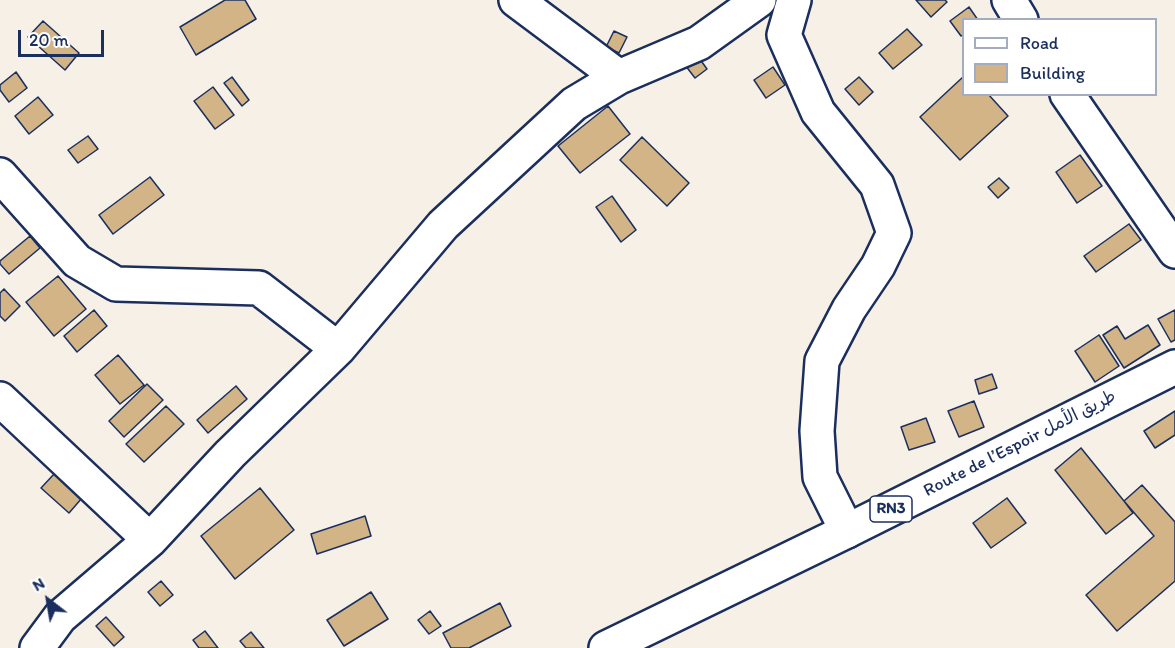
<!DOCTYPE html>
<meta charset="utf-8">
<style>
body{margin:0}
#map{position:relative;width:1175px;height:648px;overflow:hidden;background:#f6f0e7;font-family:Itim,sans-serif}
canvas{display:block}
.legend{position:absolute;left:962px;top:18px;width:195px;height:78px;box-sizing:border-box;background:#fff;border:2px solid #a4acbf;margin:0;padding:8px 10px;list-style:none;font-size:18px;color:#1b2f5e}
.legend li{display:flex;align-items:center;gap:12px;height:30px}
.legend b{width:30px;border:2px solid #a4acbf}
.north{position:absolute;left:18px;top:570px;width:60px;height:60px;-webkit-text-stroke:4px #fff;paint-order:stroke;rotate:329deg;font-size:16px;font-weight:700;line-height:24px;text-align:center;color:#1b2f5e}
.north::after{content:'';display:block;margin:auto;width:21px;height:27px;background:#1b2f5e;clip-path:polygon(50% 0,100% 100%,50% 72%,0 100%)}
.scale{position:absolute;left:18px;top:30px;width:86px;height:27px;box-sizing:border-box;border:3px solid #1b2f5e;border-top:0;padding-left:8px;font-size:18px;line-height:21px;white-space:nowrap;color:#1b2f5e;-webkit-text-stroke:4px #fff;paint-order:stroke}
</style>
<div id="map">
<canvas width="1175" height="648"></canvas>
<ul class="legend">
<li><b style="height:8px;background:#fff"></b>Road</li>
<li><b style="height:16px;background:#d2b486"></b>Building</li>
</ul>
<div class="north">N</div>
<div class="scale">20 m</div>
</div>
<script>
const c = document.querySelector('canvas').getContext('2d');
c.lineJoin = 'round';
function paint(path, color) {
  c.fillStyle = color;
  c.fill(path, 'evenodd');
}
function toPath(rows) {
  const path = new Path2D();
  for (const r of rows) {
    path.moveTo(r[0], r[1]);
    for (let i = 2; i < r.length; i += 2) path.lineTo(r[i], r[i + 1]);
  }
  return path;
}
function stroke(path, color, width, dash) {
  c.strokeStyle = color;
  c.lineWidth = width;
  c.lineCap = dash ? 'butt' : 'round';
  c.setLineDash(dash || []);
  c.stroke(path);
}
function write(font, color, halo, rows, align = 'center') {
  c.font = font + ' Itim,"Playpen Sans Arabic",sans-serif';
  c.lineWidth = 4.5;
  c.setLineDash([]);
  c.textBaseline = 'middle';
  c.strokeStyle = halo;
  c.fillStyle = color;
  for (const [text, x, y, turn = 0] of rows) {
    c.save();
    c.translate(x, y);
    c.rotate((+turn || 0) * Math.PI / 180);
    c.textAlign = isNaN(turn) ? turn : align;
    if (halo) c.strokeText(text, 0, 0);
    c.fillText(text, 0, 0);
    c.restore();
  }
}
const building = toPath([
 [225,0,245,0,256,19,196,55,180,27,225,0],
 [916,0,945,0,947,2,931,17,916,0],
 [969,7,978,20,964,20,964,34,961,36,950,21,969,7],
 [43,21,79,53,65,70,28,37,43,21],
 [907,29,922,45,893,69,879,53,907,29],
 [614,31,627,37,619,53,606,47,614,31],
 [697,55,707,69,695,78,685,65,697,55],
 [773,67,785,85,766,98,754,80,773,67],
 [16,72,27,88,9,102,0,90,0,85,16,72],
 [964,76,964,94,988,94,1008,116,960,160,920,117,964,76],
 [232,77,249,100,242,106,224,83,232,77],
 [859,77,873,92,859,105,845,89,859,77],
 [213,87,234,115,215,129,194,101,213,87],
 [38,97,53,115,29,134,15,116,38,97],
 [608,106,630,134,580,173,558,146,608,106],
 [88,136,98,149,78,163,68,150,88,136],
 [642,137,689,183,667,206,620,160,642,137],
 [1080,155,1102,186,1077,203,1056,172,1080,155],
 [150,177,164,195,113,234,99,215,150,177],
 [999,178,1009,188,998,198,988,187,999,178],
 [612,196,636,230,621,242,596,207,612,196],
 [1129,224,1141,240,1096,272,1084,256,1129,224],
 [30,236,40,248,9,274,0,264,0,261,30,236],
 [58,276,86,309,54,336,26,302,58,276],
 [4,289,20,306,5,321,0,316,0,293,4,289],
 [94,310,107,326,77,352,64,336,94,310],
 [1175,310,1175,340,1171,342,1158,319,1175,310],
 [1148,325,1160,345,1124,368,1103,335,1117,326,1125,339,1148,325],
 [1099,335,1119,366,1095,382,1075,351,1099,335],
 [118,355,144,385,120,404,95,375,118,355],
 [992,374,997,388,979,394,975,380,992,374],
 [147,384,163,400,124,437,109,421,147,384],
 [236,386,247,399,208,433,197,420,236,386],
 [974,401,984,427,959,437,948,411,974,401],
 [166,406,184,424,144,462,126,444,166,406],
 [1175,411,1175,435,1155,448,1144,431,1175,411],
 [926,418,935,442,909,450,901,427,926,418],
 [1081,448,1124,501,1133,513,1106,534,1055,470,1081,448],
 [55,473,82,498,69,513,41,488,55,473],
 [1142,485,1175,522,1175,581,1117,631,1086,595,1154,536,1124,501,1142,485],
 [260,488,294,530,235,579,201,536,260,488],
 [1007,498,1026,523,991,548,973,523,1007,498],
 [365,516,371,536,317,554,311,534,365,516],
 [161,581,173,595,160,606,148,592,161,581],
 [371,592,388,619,344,646,327,620,371,592],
 [500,603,511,626,469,648,451,648,443,633,500,603],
 [430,611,441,626,429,634,418,620,430,611],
 [106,617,124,637,114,646,96,626,106,617],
 [205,631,218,648,199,648,193,640,205,631],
 [251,632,264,648,246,648,240,641,251,632]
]);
paint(building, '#d2b486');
stroke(building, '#1b2f5e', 1.5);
const minor = toPath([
 [516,0,619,77],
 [794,0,784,35,818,112,877,185,894,233,878,266,849,309,822,361,817,431,820,477,847,531],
 [1009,0,1021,20],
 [1067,94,1175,251],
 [0,175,77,261,116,284,259,288,338,349],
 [0,399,150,540],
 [37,648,60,617,150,540,230,454,338,349,443,225,574,104,619,77,699,43,759,0]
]);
const highway = toPath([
 [606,648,847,531,1175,367]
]);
stroke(minor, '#1b2f5e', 38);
stroke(highway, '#1b2f5e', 38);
stroke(minor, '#fff', 33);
stroke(highway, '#fff', 33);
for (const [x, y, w] of [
 [891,509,42]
]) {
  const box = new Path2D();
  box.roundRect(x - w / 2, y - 13, w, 26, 4.5);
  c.fillStyle = '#fff';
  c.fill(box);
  stroke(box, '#1b2f5e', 1.5);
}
write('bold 16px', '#1b2f5e', null, [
 ["RN3",891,509]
]);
write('18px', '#1b2f5e', '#fff', [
 ["Route de l’Espoir طريق الأمل",1020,444,-27]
]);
</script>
